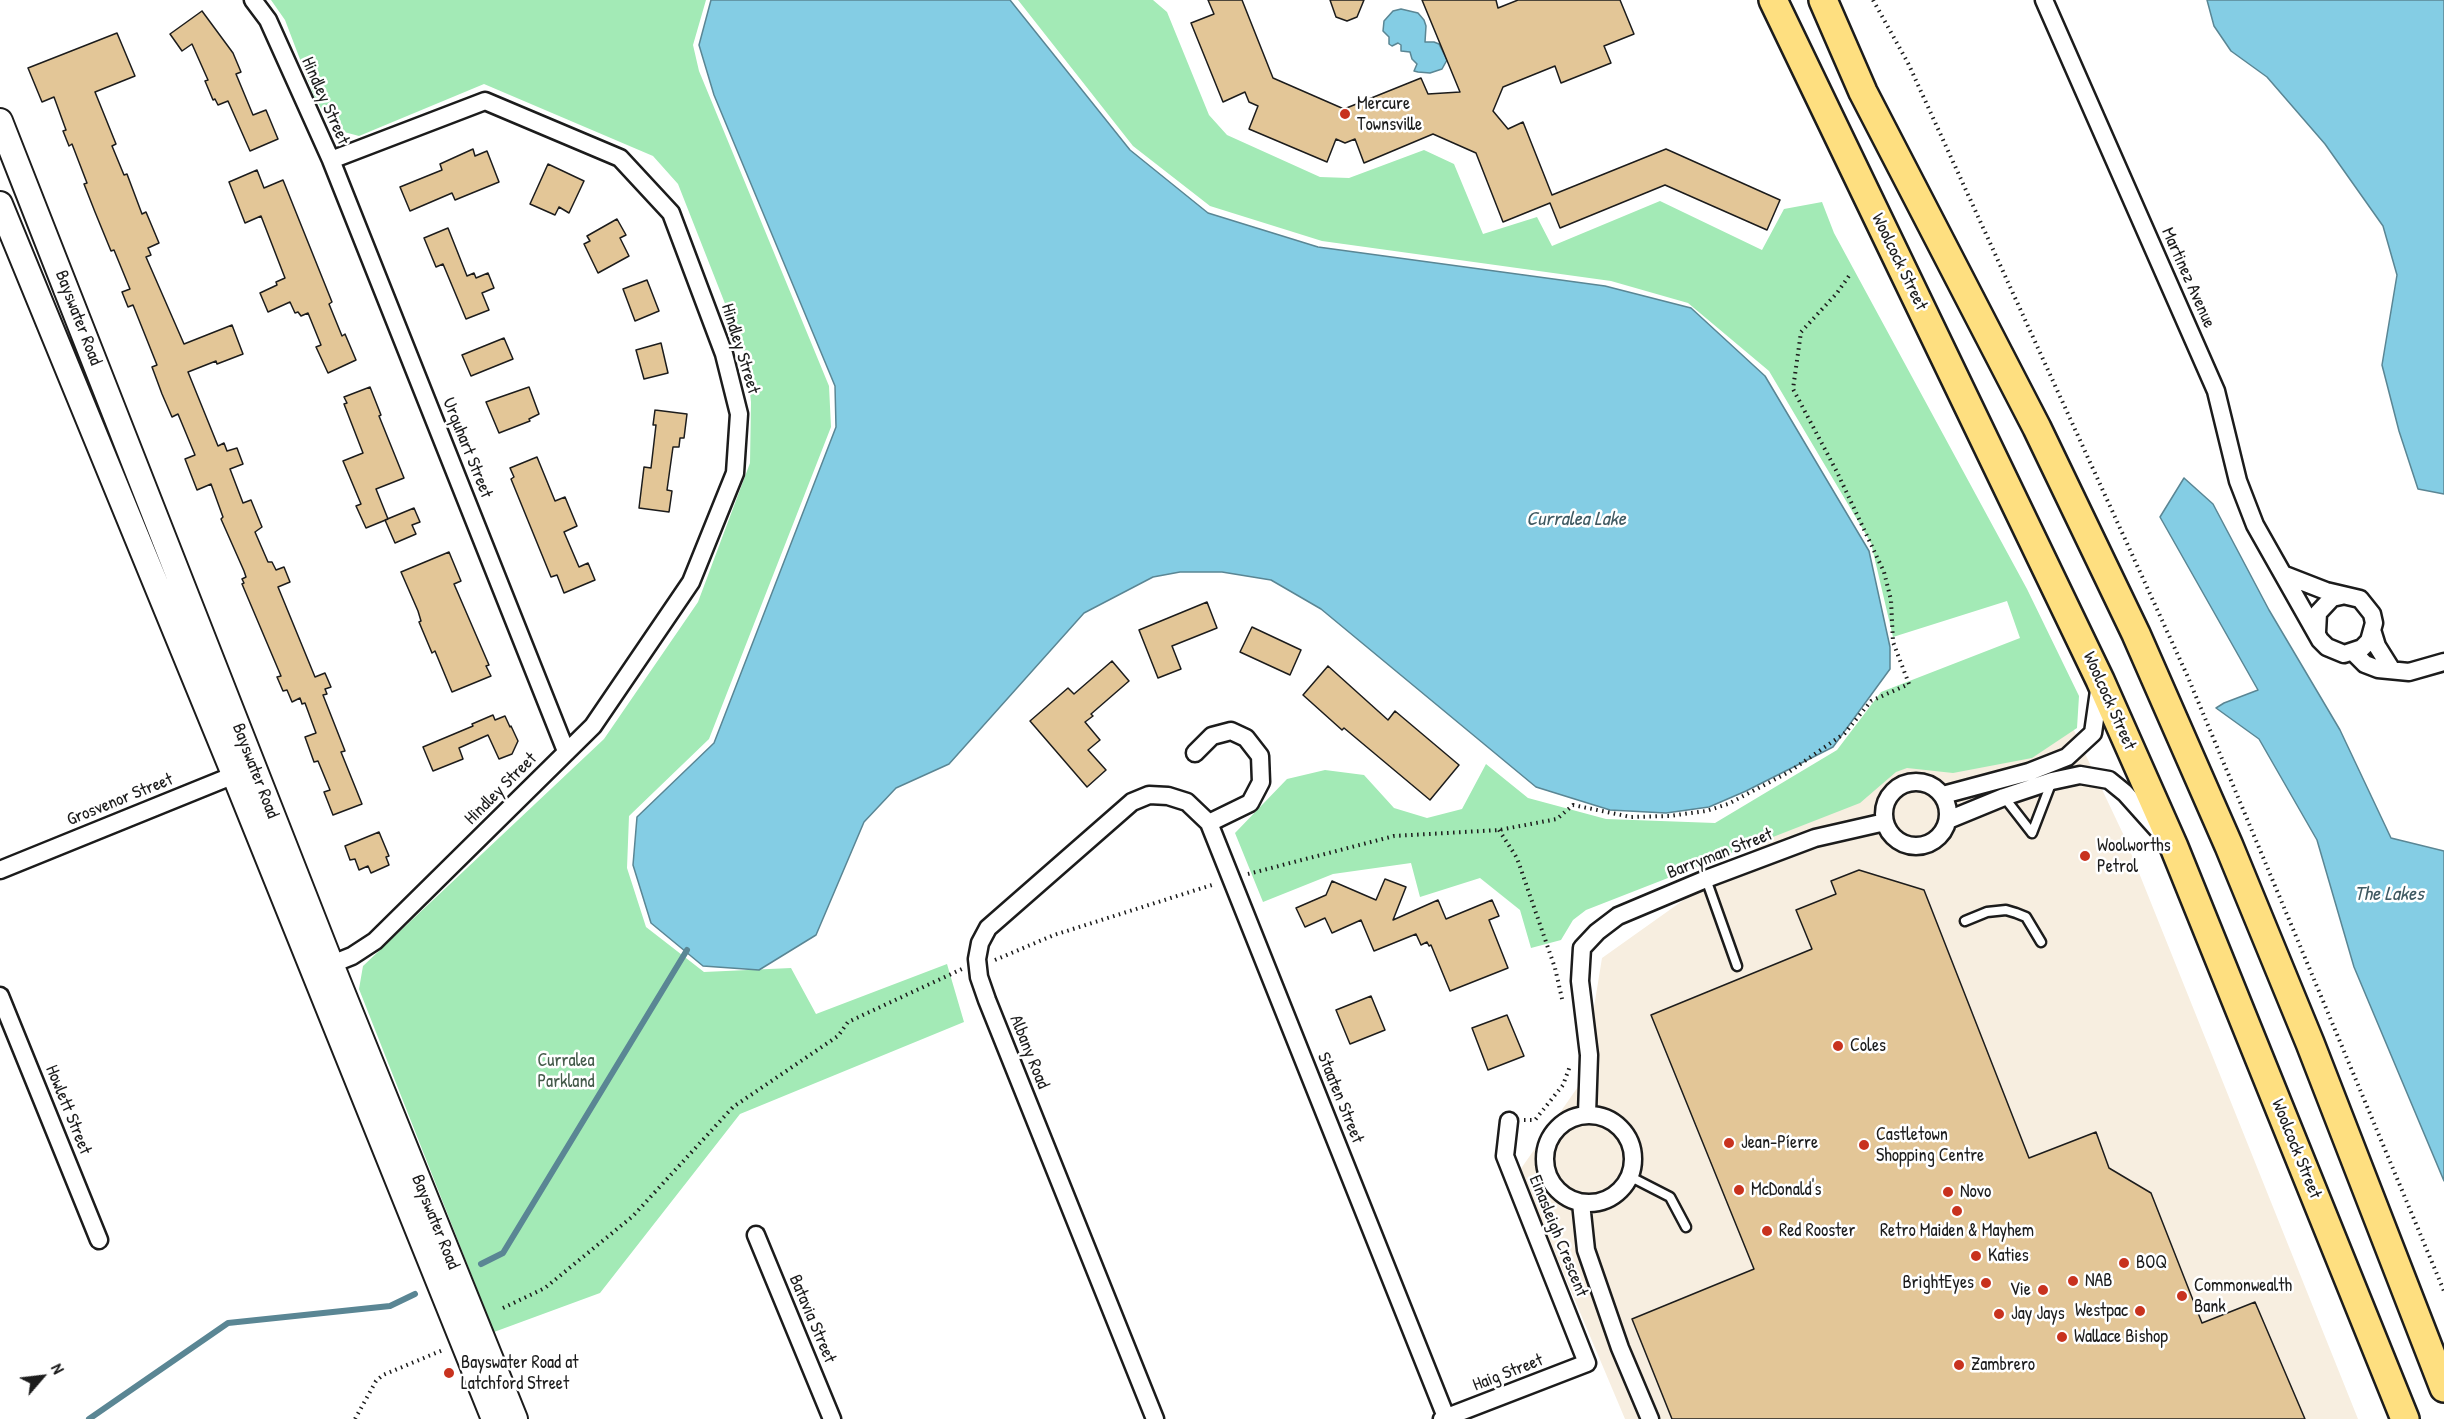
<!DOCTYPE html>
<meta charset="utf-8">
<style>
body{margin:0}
#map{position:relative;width:2444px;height:1419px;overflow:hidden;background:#fff;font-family:"Patrick Hand",sans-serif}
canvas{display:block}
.north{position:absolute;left:12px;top:1347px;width:60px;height:60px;-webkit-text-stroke:4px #fff;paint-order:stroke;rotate:62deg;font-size:16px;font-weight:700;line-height:24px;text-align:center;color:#1c1c1c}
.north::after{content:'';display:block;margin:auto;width:21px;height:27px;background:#1c1c1c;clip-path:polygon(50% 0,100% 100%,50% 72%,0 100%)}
</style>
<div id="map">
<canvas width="2444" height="1419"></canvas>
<div class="north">N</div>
</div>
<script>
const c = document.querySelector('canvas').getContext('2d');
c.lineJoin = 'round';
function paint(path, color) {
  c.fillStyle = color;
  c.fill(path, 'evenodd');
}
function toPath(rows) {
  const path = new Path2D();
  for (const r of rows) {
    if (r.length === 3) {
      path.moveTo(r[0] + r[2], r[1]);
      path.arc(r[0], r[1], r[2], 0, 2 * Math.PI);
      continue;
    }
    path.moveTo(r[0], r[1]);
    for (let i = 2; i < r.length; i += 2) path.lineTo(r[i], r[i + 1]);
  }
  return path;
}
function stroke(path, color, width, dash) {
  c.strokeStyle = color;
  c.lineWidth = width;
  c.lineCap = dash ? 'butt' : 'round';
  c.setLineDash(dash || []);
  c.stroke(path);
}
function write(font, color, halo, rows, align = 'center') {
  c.font = font + ' "Patrick Hand",sans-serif';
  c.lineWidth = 5;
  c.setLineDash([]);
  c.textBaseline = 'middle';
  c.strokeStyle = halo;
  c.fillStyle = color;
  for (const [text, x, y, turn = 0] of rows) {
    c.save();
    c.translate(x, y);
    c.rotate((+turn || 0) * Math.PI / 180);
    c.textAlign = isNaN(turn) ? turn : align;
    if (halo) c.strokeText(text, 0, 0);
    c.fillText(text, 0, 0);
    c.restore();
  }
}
paint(toPath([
 [2054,688,2125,838,2358,1419,1625,1419,1520,1170,1582,1081,1602,958,1896,749]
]), '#f7eee0');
paint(toPath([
 [271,0,706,0,693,45,699,71,829,386,831,427,709,739,629,816,627,868,646,927,704,972,791,968,816,1014,947,964,964,1022,740,1114,600,1293,494,1332,359,989,363,966,604,739,698,602,750,463,751,402,746,357,678,184,653,156,484,84,359,136,333,129,314,96,285,20],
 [1018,0,1153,0,1167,12,1209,115,1227,135,1320,177,1349,178,1424,150,1454,164,1483,234,1537,217,1552,246,1660,201,1762,250,1784,209,1822,202,1834,233,2027,589,2079,696,2077,728,2032,758,1953,773,1907,768,1896,772,1860,803,1586,910,1573,920,1561,940,1531,948,1520,910,1480,878,1420,897,1411,863,1333,874,1263,902,1235,833,1287,779,1325,770,1364,775,1394,808,1427,818,1462,809,1486,764,1528,798,1606,819,1715,823,1837,750,1881,692,2020,638,2007,601,1893,637,1871,543,1769,371,1688,303,1611,281,1322,241,1210,206,1133,146]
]), '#a3eab6');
const water = toPath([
 [711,0,1010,0,1130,150,1208,213,1318,247,1605,286,1691,308,1765,376,1869,551,1890,647,1890,669,1833,747,1746,791,1709,807,1666,813,1610,810,1536,787,1321,609,1271,580,1222,572,1180,572,1153,577,1084,613,949,764,896,788,864,822,816,935,759,970,703,966,651,923,633,865,637,817,714,743,836,427,835,386,714,95,699,45,711,0],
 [2207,0,2444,0,2444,494,2418,489,2399,431,2382,365,2397,275,2383,226,2325,144,2267,77,2231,51,2214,26,2207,0],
 [1401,9,1418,13,1424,20,1426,26,1425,42,1434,42,1439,44,1447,60,1442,69,1430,73,1418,72,1414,71,1417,64,1412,59,1410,52,1401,51,1401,45,1398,43,1392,46,1389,44,1389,37,1383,31,1384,21,1393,11,1401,9],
 [2184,478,2213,504,2269,610,2340,730,2391,838,2444,851,2444,1181,2354,967,2317,840,2259,739,2216,708,2224,703,2258,690,2160,517,2184,478]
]);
paint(water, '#84cde4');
stroke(water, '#5a8694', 1.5);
stroke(toPath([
 [481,1264,503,1253,687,950],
 [89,1419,228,1323,390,1306,415,1294]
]), '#5a8694', 6);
const building = toPath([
 [1208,0,1242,0,1273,78,1344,109,1421,78,1428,94,1460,92,1422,0,1496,0,1498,8,1518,0,1620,0,1634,34,1604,46,1611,63,1561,83,1555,66,1503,87,1493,111,1508,129,1523,122,1552,195,1666,149,1780,200,1767,230,1665,185,1560,228,1550,203,1503,222,1476,153,1433,134,1364,163,1355,139,1345,143,1336,139,1327,162,1249,129,1258,106,1249,102,1245,92,1223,102,1191,23,1214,14,1208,0],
 [1330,0,1364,0,1357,17,1347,21,1336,17,1330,0],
 [202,11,233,53,241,72,236,74,253,115,266,110,278,139,250,151,228,101,218,105,215,99,213,100,205,81,208,80,192,44,182,51,170,34,202,11],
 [117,33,135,76,95,92,116,144,112,146,124,175,127,174,142,214,146,212,159,243,148,248,151,255,146,257,184,344,232,325,243,354,217,364,216,361,188,372,218,446,224,443,227,451,237,448,243,464,230,469,243,503,251,500,262,527,255,532,268,562,272,562,276,570,284,567,290,582,278,587,315,677,325,673,331,687,325,689,327,694,323,695,345,751,341,752,362,804,333,815,324,792,330,790,318,761,314,762,305,737,316,733,305,703,302,704,300,698,292,702,287,690,283,691,277,677,281,676,242,584,244,583,242,579,246,577,244,571,221,519,223,517,211,484,197,490,185,459,195,455,178,414,172,417,162,394,152,367,157,365,133,305,128,307,122,292,130,289,114,250,111,251,95,212,84,184,87,183,72,144,69,146,63,131,66,130,54,97,42,102,28,68,117,33],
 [473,149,475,156,487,151,499,182,455,200,452,193,410,211,400,187,442,170,440,164,473,149],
 [548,164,584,181,569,213,559,207,555,215,530,204,548,164],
 [257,170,264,188,283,180,332,302,329,304,342,336,345,334,356,360,328,373,316,347,321,345,308,313,301,316,298,312,295,313,290,302,268,312,260,293,277,285,276,282,285,278,261,216,245,223,229,182,257,170],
 [617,219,626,235,620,238,629,256,598,273,584,244,590,241,587,236,617,219],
 [448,228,467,276,474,273,476,278,488,273,494,288,482,293,489,310,466,319,443,264,436,267,424,238,448,228],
 [647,280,659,311,635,321,623,289,647,280],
 [504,338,513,359,471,376,462,355,504,338],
 [661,343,668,373,644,379,636,350,661,343],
 [370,387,381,415,379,416,404,478,376,489,388,519,366,528,356,506,361,504,343,461,363,453,344,404,347,403,344,397,370,387],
 [529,387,539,414,529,419,530,421,499,433,486,402,529,387],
 [655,410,687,414,684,438,680,438,679,447,673,447,667,490,672,491,669,512,639,508,644,467,651,468,656,425,653,425,655,410],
 [537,457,555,501,565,497,577,526,564,532,579,567,588,563,595,580,564,593,557,575,551,577,511,479,514,477,510,468,537,457],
 [414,508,420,522,412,525,416,534,395,543,385,520,414,508],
 [449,552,461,581,454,584,489,665,486,666,491,676,452,692,435,651,432,653,419,622,421,621,418,611,401,572,449,552],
 [1207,602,1217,628,1172,646,1181,669,1158,678,1139,630,1207,602],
 [1252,627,1301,650,1290,675,1240,652,1252,627],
 [1112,661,1129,681,1091,714,1093,716,1085,722,1100,740,1088,750,1106,770,1087,787,1030,721,1068,688,1074,694,1112,661],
 [1328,666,1388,720,1395,711,1459,765,1430,800,1344,728,1342,730,1303,695,1328,666],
 [493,715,495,720,505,716,510,727,511,726,518,741,512,754,499,759,488,735,459,748,463,759,433,771,423,747,473,726,472,724,493,715],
 [379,832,389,856,386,857,389,865,371,873,368,866,359,870,355,859,350,860,345,846,379,832],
 [1859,870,1924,890,2029,1158,2096,1132,2109,1168,2151,1193,2202,1323,2255,1302,2305,1419,1672,1419,1632,1319,1754,1269,1651,1015,1812,949,1796,910,1836,894,1831,881,1859,870],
 [1385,879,1406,887,1393,920,1438,900,1446,919,1492,900,1499,916,1489,920,1508,968,1450,991,1431,945,1429,946,1427,942,1421,945,1416,934,1374,951,1361,920,1332,933,1325,918,1305,927,1296,908,1326,895,1332,881,1376,900,1385,879],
 [1371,996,1385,1030,1350,1044,1336,1010,1371,996],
 [1507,1015,1524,1056,1488,1070,1472,1028,1507,1015]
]);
paint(building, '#e3c697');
stroke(building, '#1c1c1c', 1.5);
const service = toPath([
 [2004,797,2032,833],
 [2032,833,2052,781],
 [1706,879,1737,966],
 [1965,921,1987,912,2006,910,2016,913,2026,917,2041,942],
 [1631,1177,1670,1197,1686,1227]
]);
const minor = toPath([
 [253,0,268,20,331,160,566,751],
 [2044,0,2216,391,2238,481,2255,525,2320,640,2327,647,2344,654,2362,648,2369,641,2374,623,2372,614,2360,599,2326,591,2285,575],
 [2317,632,2318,613,2332,598,2341,596],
 [2373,633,2377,646,2392,670],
 [2354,653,2365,664,2378,669,2409,672,2444,662],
 [1195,753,1212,736,1231,731,1246,738,1260,756,1261,782,1250,803,1209,823],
 [1916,814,32],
 [1943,795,2029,772,2067,757,2093,733,2100,684],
 [1948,820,2004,797,2052,781,2080,775,2109,780,2125,793,2159,831],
 [0,870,244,771],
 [322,968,352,956,375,941,593,726,691,582,735,473,739,414,724,354,671,213,620,158,485,101,331,160],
 [0,996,99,1240],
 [1587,1114,1589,1055,1580,981,1582,948,1597,932,1618,916,1706,879,1815,838,1885,822],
 [1589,1159,44],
 [1581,1203,1586,1250,1620,1348,1650,1419],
 [756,1235,832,1419],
 [1155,1419,987,1000,979,977,977,959,980,943,988,928,1132,802,1149,795,1168,796,1187,802,1209,823,1446,1417],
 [1442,1419,1587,1363,1505,1156,1509,1121]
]);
const secondary = toPath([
 [0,121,331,964,515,1419],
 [0,204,234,774,494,1419]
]);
const primary = toPath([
 [1773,0,2100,680,2174,847,2405,1419],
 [1823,0,1863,92,2037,428,2136,634,2229,846,2310,1043,2444,1388]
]);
stroke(service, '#1c1c1c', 13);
stroke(minor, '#1c1c1c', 21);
stroke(secondary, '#1c1c1c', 28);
stroke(primary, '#1c1c1c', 32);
stroke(toPath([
 [1873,0,1908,63,2187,675,2444,1291],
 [1499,830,1517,858,1555,968,1563,1003],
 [1248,874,1394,836,1499,830,1557,819,1573,805,1631,817,1669,816,1706,811,1728,804,1789,772,1845,733,1871,701,1909,684,1893,642,1891,600,1884,572,1837,472,1793,389,1801,332,1837,293,1851,273],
 [995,960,1054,935,1215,884],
 [1524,1120,1535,1120,1563,1085,1570,1066],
 [503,1308,545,1288,633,1216,733,1107,838,1036,848,1022,962,969],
 [355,1419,376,1381,383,1375,443,1350]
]), '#1c1c1c', 4, [1.5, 4.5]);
stroke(service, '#fff', 8);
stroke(minor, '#fff', 16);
stroke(secondary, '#fff', 24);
stroke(primary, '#fedf80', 27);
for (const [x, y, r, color] of [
 [1345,114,6,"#c8321e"],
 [2085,856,6,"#c8321e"],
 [1838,1046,6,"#c8321e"],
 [1729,1143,6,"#c8321e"],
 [1864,1145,6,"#c8321e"],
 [1739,1190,6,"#c8321e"],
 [1948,1192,6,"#c8321e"],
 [1957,1211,6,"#c8321e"],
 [1767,1231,6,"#c8321e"],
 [1976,1256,6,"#c8321e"],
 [2124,1263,6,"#c8321e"],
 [2073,1281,6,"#c8321e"],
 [1986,1283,6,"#c8321e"],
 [2043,1290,6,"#c8321e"],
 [2182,1296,6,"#c8321e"],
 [2140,1311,6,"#c8321e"],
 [1999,1314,6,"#c8321e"],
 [2062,1337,6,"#c8321e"],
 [1959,1365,6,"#c8321e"],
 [449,1373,6,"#c8321e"]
]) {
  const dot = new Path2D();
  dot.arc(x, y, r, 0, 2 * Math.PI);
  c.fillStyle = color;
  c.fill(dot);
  stroke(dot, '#fff', 2);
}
write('18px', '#1c1c1c', '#fff', [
 ["Hindley Street",325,101,66],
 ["Woolcock Street",1899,262,64],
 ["Martinez Avenue",2188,278,66],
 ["Bayswater Road",78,318,69],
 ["Hindley Street",740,349,73],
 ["Urquhart Street",467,448,68],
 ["Woolcock Street",2109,701,66],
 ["Bayswater Road",255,771,69],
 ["Hindley Street",501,789,-45],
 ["Grosvenor Street",120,800,-22],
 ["Barryman Street",1720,854,-21],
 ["Albany Road",1029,1052,68],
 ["Staaten Street",1340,1098,68],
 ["Howlett Street",68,1110,68],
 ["Woolcock Street",2296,1149,68],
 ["Bayswater Road",435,1222,68],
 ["Einasleigh Crescent",1558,1236,68],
 ["Batavia Street",812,1319,67],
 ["Haig Street",1508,1373,-21]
]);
write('18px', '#1c1c1c', '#fff', [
 ["Mercure",1357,104],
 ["Townsville",1357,125],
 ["Woolworths",2097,846],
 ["Petrol",2097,867],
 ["Coles",1850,1046],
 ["Castletown",1876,1135],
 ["Shopping Centre",1876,1156],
 ["Jean-Píerre",1741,1143],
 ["McDonald's",1751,1190],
 ["Novo",1960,1192],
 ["Red Rooster",1779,1231],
 ["Retro Maiden & Mayhem",1957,1231,"center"],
 ["Katies",1988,1256],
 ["BOQ",2136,1263],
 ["NAB",2085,1281],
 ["BrightEyes",1974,1283,"right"],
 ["Commonwealth",2194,1286],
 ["Bank",2194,1307],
 ["Vie",2031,1290,"right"],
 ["Westpac",2128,1311,"right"],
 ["Jay Jays",2011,1314],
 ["Wallace Bishop",2074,1337],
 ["Bayswater Road at",461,1363],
 ["Latchford Street",461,1384],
 ["Zambrero",1971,1365]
], 'left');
write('18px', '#445a4a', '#fff', [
 ["Curralea",566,1061],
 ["Parkland",566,1082]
]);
write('italic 20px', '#405a62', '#fff', [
 ["Curralea Lake",1576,520],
 ["The Lakes",2389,895]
]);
</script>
